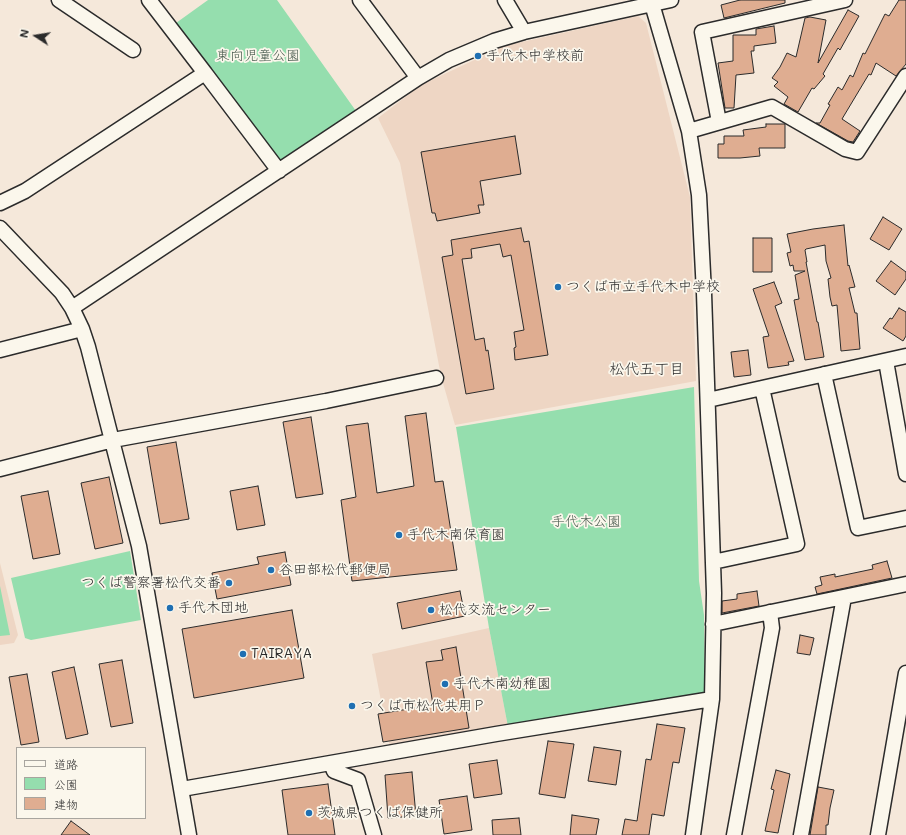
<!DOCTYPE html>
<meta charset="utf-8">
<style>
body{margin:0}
#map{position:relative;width:906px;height:835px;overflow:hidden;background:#f5e8da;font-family:Mali,"Klee One",sans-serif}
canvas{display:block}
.legend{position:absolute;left:16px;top:747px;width:130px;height:72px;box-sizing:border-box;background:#fbf7ec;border:1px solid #a8a59f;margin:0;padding:5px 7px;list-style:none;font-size:12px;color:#2b2b2b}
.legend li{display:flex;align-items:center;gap:8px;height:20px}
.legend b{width:20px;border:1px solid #a8a59f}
.north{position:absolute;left:16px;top:16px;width:40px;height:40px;-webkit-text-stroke:3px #fbf7ec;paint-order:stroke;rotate:282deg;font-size:11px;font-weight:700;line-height:16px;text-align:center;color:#2b2b2b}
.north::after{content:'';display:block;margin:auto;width:14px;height:18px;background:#2b2b2b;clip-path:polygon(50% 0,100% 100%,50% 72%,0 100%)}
</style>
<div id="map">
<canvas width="906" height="835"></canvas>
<ul class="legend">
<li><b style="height:5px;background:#fbf7ec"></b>道路</li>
<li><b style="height:11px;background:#95deae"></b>公園</li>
<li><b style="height:11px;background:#dfad91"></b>建物</li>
</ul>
<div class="north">N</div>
</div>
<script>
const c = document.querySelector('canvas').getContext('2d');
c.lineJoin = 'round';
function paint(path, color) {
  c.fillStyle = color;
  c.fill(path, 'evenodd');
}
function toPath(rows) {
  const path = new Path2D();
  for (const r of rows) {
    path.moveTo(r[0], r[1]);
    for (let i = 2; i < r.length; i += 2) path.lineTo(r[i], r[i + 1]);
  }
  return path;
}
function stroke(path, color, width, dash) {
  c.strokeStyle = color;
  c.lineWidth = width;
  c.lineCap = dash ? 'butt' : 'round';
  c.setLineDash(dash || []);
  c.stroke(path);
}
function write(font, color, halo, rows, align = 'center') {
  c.font = font + ' Mali,"Klee One",sans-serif';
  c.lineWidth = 3.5;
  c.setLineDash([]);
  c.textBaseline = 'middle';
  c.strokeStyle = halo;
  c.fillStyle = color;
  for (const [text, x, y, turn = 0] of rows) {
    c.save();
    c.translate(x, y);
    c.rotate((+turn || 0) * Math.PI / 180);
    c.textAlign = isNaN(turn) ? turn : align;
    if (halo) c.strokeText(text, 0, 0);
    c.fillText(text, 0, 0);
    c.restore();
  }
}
paint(toPath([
 [638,16,646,23,690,197,696,381,455,425,441,376,400,163,378,118,421,85,504,46],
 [0,563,18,635,14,643,0,645],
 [489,628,509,732,391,753,372,654]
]), '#eed6c4');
paint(toPath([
 [208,0,277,0,356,111,278,167,176,23],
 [694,387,699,581,704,615,705,693,509,732,489,628,456,427],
 [130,551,141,620,31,640,25,638,11,578],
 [0,586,10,635,0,636]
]), '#95deae');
const building = toPath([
 [740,0,785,0,785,3,724,18,721,5,740,0],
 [899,0,906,0,906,64,896,76,876,63,871,75,869,74,842,119,860,131,853,142,848,141,816,123,820,123,830,105,828,104,838,87,842,90,850,75,853,77,863,53,865,54,885,14,889,16,899,0],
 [848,10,859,16,840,50,838,48,823,74,825,76,814,89,812,88,798,112,784,104,788,97,774,86,778,82,772,78,780,67,787,53,796,57,805,18,810,17,826,20,818,63,848,10],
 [774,26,776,43,754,46,754,51,751,51,754,73,736,75,734,108,725,108,718,63,733,61,733,35,756,35,756,29,774,26],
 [766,124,785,124,785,148,759,148,760,156,740,158,718,158,718,144,724,144,724,136,744,136,743,130,766,127,766,124],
 [515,136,521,174,480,181,484,205,478,205,480,213,437,221,435,213,432,213,421,152,515,136],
 [883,217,902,229,889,250,870,239,883,217],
 [844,225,848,266,849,265,855,287,849,288,855,313,857,313,860,349,841,351,837,305,832,306,830,297,828,279,831,278,826,261,825,245,806,249,805,250,807,262,806,262,817,322,818,322,824,357,805,360,794,300,799,299,795,275,805,271,794,271,793,265,790,266,787,253,791,252,787,234,813,229,844,225],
 [521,228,524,242,529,241,548,355,515,360,514,348,516,347,514,332,524,330,511,255,503,257,500,244,471,249,472,258,462,259,475,340,484,338,486,351,488,350,494,389,466,394,442,257,453,255,451,240,521,228],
 [753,238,772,238,772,272,753,272,753,238],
 [891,261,906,272,906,279,895,295,876,281,891,261],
 [774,282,782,303,775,306,794,361,788,362,789,365,768,368,763,337,769,336,753,289,774,282],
 [899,308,906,312,906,336,903,341,883,328,890,318,892,319,899,308],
 [748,350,751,375,734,377,731,352,748,350],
 [426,413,435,482,443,481,457,570,352,581,341,500,356,497,346,426,368,423,377,493,414,486,405,416,426,413],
 [311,417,323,494,296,498,283,422,311,417],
 [176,442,189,519,160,524,147,447,176,442],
 [109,477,123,543,95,549,81,483,109,477],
 [258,486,265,525,237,530,230,491,258,486],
 [48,491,60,554,33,559,21,496,48,491],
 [285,552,291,585,217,599,212,573,259,564,257,557,285,552],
 [887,561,892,578,817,594,815,587,822,585,820,577,835,574,835,577,873,569,872,565,887,561],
 [460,591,465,616,402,629,397,603,460,591],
 [757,591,759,606,722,613,722,601,737,599,737,594,757,591],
 [292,610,304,678,194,698,182,629,292,610],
 [800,635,814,638,810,655,797,653,800,635],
 [456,647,469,728,383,742,378,714,433,705,426,662,443,660,441,650,456,647],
 [122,660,133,723,111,727,99,664,122,660],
 [74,667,88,734,66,739,52,672,74,667],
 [27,674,39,742,21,745,9,677,27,674],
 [657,724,685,728,679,763,673,762,664,816,652,814,649,835,622,835,625,819,637,821,646,759,651,760,657,724],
 [548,741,574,744,565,798,539,794,548,741],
 [594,747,621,751,616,785,588,781,594,747],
 [497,760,502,794,474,798,469,764,497,760],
 [776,770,790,774,778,833,765,831,774,790,771,789,776,770],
 [412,772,416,816,388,818,385,775,412,772],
 [328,784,335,835,288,835,282,790,328,784],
 [818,787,834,790,830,808,828,825,826,825,826,835,810,835,818,787],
 [467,796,472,830,444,834,439,800,467,796],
 [572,815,599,819,596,835,570,835,572,815],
 [519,818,521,835,493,835,492,820,519,818],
 [71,821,90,835,61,835,71,821]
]);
paint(building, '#dfad91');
stroke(building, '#2b2b2b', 1);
const minor = toPath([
 [59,0,133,50],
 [149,0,205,73],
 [360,0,418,78],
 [505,0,524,32],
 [652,4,689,131,699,195,704,293,714,593,712,699,693,835],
 [719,122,702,32,845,0],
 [689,131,772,107,845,149,857,152,906,76],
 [0,203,25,191,205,73,279,171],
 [0,228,62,293,72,308,82,329,88,347,139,546,189,835],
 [72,308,418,78,449,60,494,41,524,32,671,0],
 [0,350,82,329],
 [886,361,906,474],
 [824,374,858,528,906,518],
 [708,400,906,356],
 [0,469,113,440,326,401,436,378],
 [713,562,797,544,762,388],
 [713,624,906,584],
 [331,763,334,771,358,780,374,835],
 [182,789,496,734,712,699],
 [734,835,772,628,770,612],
 [801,835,844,597],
 [878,835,906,673]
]);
stroke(minor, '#2b2b2b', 17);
stroke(minor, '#fbf7ec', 14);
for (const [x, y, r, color] of [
 [478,56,4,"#1f6fb2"],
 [558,287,4,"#1f6fb2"],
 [399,535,4,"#1f6fb2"],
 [271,570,4,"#1f6fb2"],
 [229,583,4,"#1f6fb2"],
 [170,608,4,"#1f6fb2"],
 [431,610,4,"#1f6fb2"],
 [243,654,4,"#1f6fb2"],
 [445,684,4,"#1f6fb2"],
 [352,706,4,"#1f6fb2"],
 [309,813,4,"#1f6fb2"]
]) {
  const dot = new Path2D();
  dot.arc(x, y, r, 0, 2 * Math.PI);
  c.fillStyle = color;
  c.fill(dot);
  stroke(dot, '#fbf7ec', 1.5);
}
write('14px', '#46584c', '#fbf7ec', [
 ["東向児童公園",258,56],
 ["手代木公園",586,522]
]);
write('14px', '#2b2b2b', '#fbf7ec', [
 ["手代木中学校前",486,56],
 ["つくば市立手代木中学校",566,287],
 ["手代木南保育園",407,535],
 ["谷田部松代郵便局",279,570],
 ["つくば警察署松代交番",221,583,"right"],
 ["手代木団地",178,608],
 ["松代交流センター",439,610],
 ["TAIRAYA",251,654],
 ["手代木南幼稚園",453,684],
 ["つくば市松代共用Ｐ",360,706],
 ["茨城県つくば保健所",317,813]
], 'left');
write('15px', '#2b2b2b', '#fbf7ec', [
 ["松代五丁目",647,369]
]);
</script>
